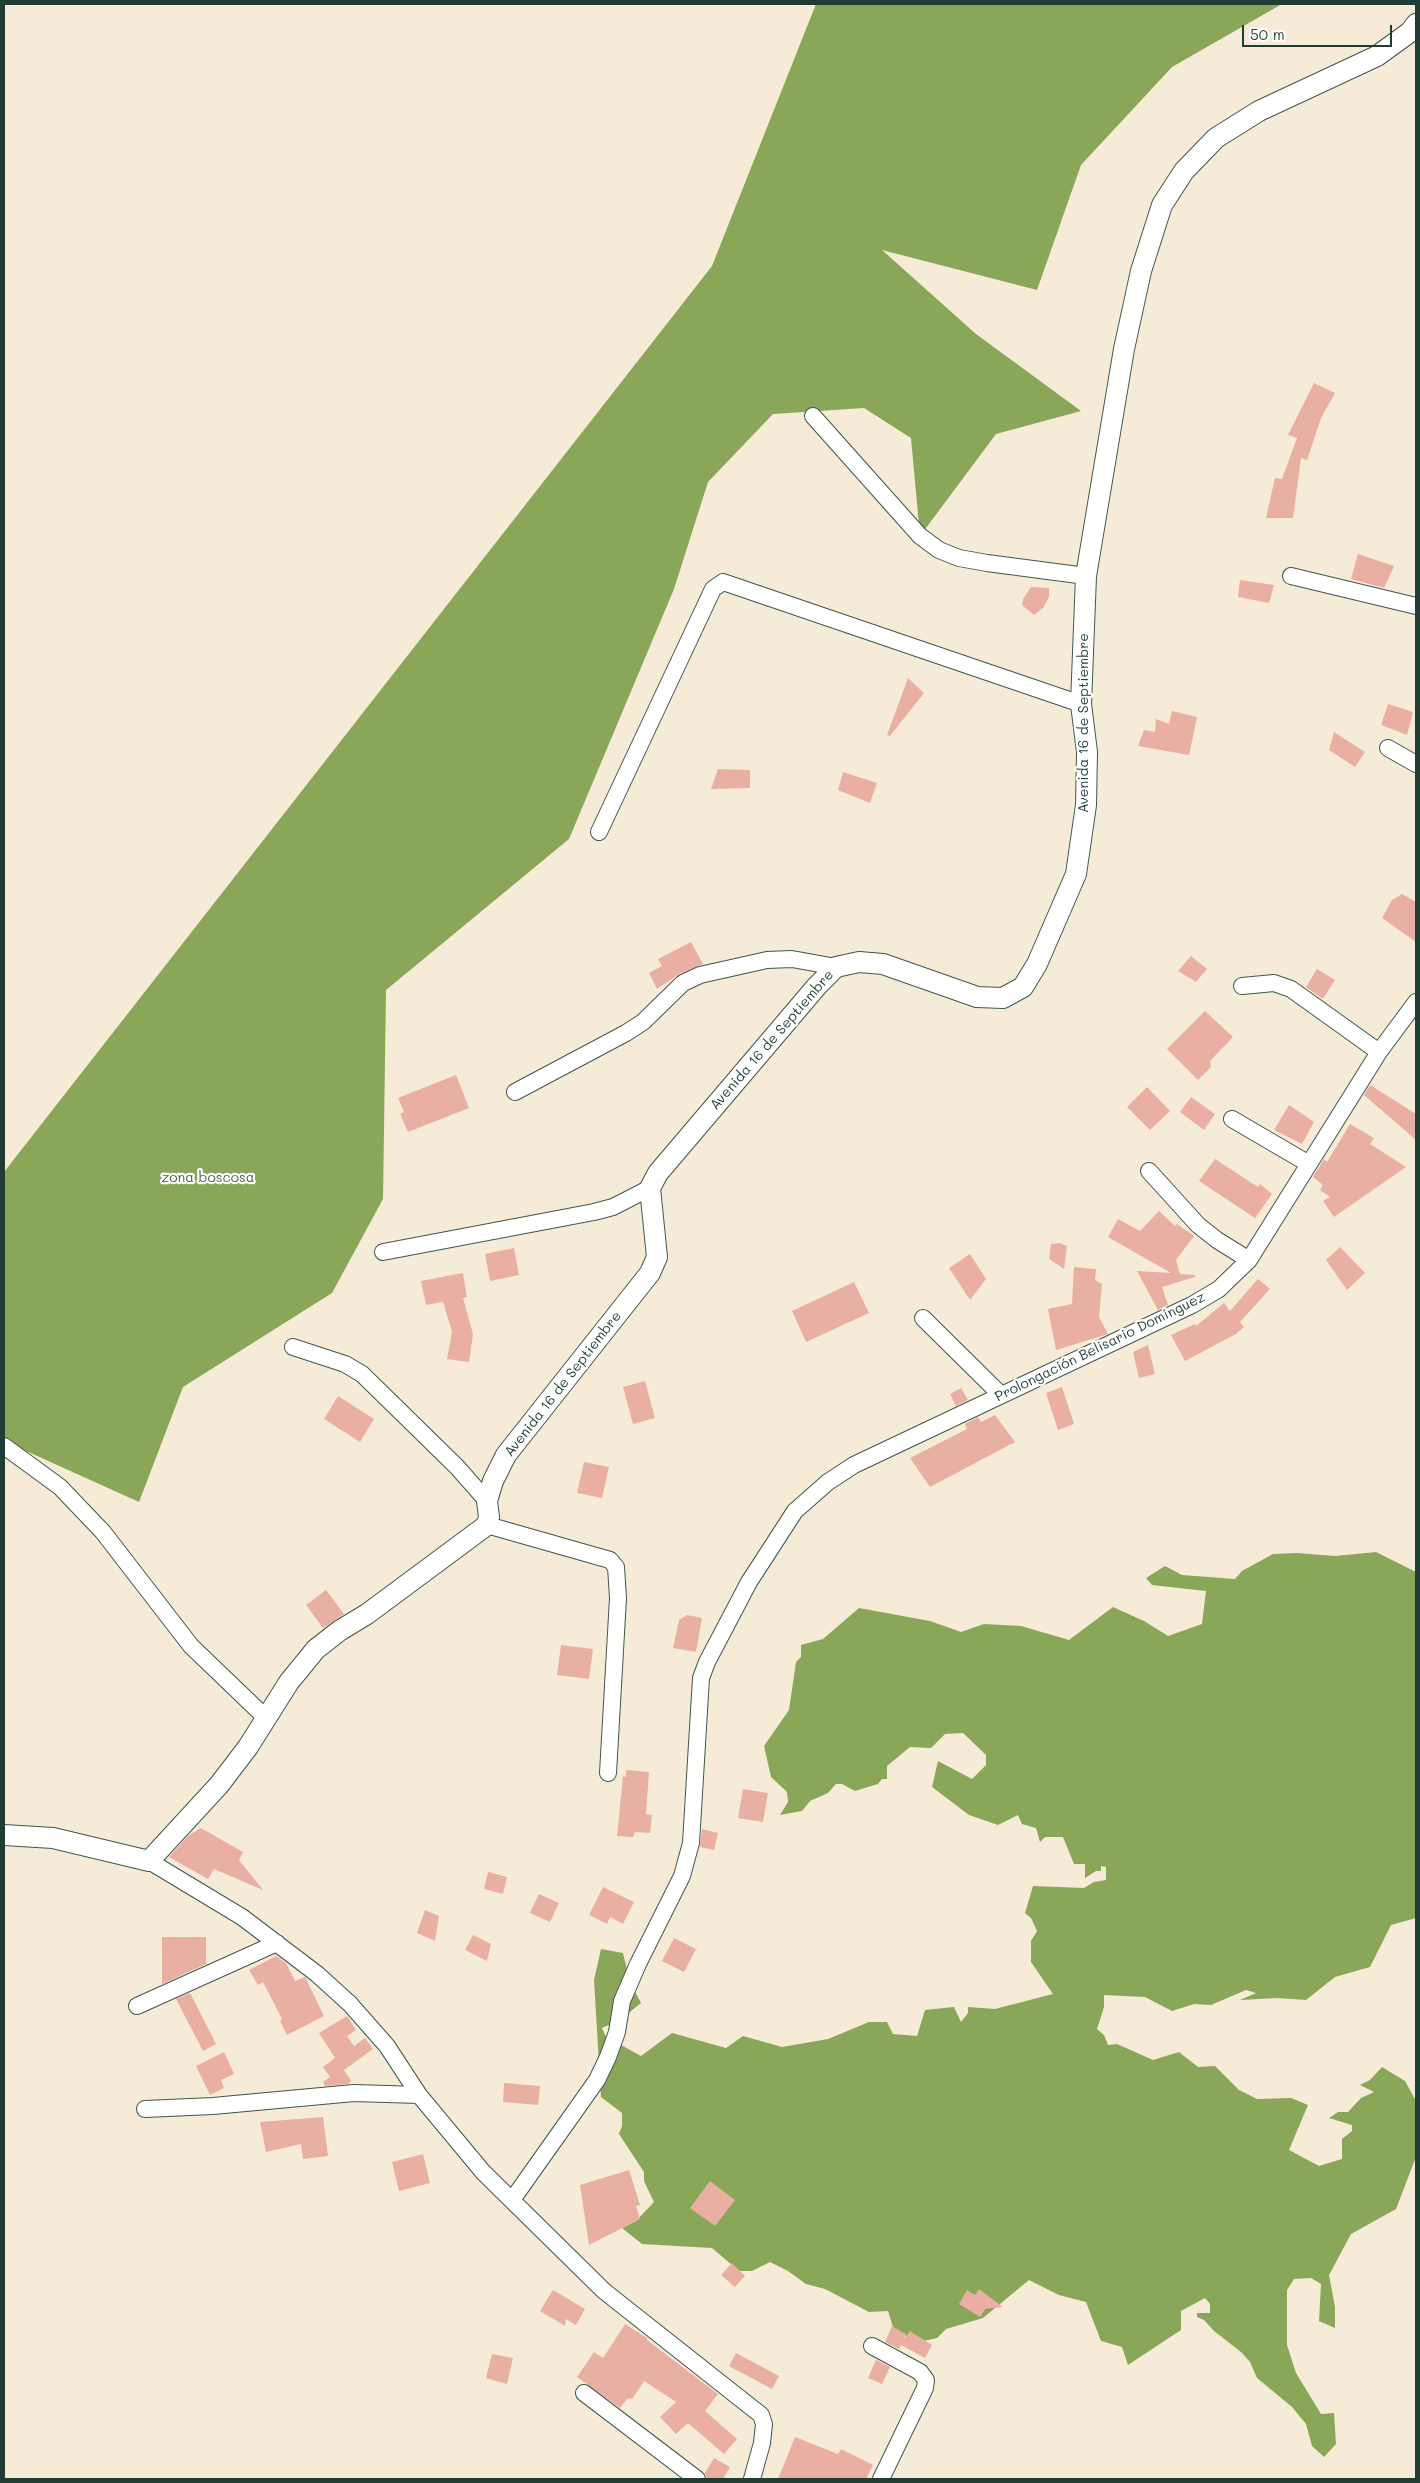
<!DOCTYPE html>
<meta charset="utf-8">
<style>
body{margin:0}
#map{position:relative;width:1420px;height:2483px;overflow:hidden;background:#f6ebd7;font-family:Mali,sans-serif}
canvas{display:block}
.frame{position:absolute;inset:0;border:5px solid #1f3d34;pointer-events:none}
.scale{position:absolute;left:1242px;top:25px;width:150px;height:22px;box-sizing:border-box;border:2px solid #1f3d34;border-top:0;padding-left:6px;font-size:15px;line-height:18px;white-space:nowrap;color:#1f3d34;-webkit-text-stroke:4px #fff;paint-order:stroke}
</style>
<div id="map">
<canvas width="1420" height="2483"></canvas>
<div class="frame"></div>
<div class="scale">50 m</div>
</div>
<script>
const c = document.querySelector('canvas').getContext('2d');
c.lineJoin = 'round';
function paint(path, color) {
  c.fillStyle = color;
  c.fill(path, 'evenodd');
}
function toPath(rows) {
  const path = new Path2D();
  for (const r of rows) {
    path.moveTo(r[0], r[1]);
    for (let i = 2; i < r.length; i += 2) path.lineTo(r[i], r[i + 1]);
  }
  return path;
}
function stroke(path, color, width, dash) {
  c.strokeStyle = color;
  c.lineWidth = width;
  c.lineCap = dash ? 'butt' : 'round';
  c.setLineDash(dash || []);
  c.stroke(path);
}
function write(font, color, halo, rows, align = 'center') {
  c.font = font + ' Mali,sans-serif';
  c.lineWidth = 4.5;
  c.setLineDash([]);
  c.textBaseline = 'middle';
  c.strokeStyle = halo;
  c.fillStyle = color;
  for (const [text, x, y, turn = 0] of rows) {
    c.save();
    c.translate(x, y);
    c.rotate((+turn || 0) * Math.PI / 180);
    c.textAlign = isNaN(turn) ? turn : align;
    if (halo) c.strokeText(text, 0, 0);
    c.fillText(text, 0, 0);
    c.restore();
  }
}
paint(toPath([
 [816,4,1282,4,1172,67,1081,165,1037,290,882,250,976,334,1081,411,996,434,920,536,911,438,864,408,773,414,708,482,674,589,569,839,386,990,383,1199,332,1293,183,1387,139,1502,4,1441,4,1172,712,266],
 [1376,1552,1416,1572,1416,1918,1391,1925,1370,1967,1335,1977,1306,2000,1277,1998,1240,2000,1256,1993,1246,1990,1211,2005,1194,2004,1172,2011,1145,1997,1104,1995,1104,2007,1097,2029,1104,2035,1108,2045,1117,2044,1153,2060,1179,2052,1198,2067,1215,2066,1239,2090,1257,2099,1291,2098,1308,2105,1289,2150,1319,2166,1342,2159,1342,2139,1352,2131,1352,2125,1329,2118,1338,2112,1348,2112,1361,2098,1374,2092,1360,2085,1370,2080,1382,2067,1405,2081,1416,2101,1416,2157,1396,2209,1351,2234,1329,2275,1335,2307,1335,2328,1319,2321,1321,2284,1311,2278,1294,2279,1287,2290,1287,2345,1296,2373,1321,2414,1334,2413,1336,2444,1324,2457,1312,2446,1306,2424,1292,2407,1257,2378,1250,2362,1241,2352,1214,2331,1204,2320,1197,2317,1197,2313,1210,2313,1210,2304,1205,2298,1181,2311,1181,2330,1128,2365,1122,2347,1101,2341,1086,2302,1059,2295,1029,2280,983,2318,946,2329,937,2338,919,2342,894,2330,888,2311,869,2312,825,2289,806,2284,788,2271,770,2262,752,2271,739,2271,712,2248,642,2244,622,2228,636,2221,654,2202,644,2181,644,2172,619,2134,622,2126,622,2113,601,2097,594,1980,601,1949,623,1953,630,1982,641,2003,620,2020,602,2028,610,2046,621,2045,641,2056,672,2033,726,2048,743,2036,782,2047,828,2039,869,2022,887,2022,893,2034,917,2036,925,2010,954,2007,961,2022,968,2013,968,2007,995,2009,1053,1994,1031,1962,1031,1941,1037,1931,1031,1918,1025,1913,1033,1886,1084,1888,1094,1882,1106,1880,1106,1867,1101,1866,1101,1871,1096,1871,1085,1878,1085,1864,1074,1864,1063,1837,1045,1837,1040,1842,1036,1828,1022,1824,1018,1815,998,1825,969,1815,932,1787,938,1761,972,1779,986,1765,986,1755,963,1733,945,1734,931,1748,910,1747,887,1766,887,1779,882,1779,878,1784,855,1791,842,1784,836,1784,828,1793,810,1801,802,1811,780,1815,788,1802,787,1792,771,1777,764,1746,789,1710,796,1662,801,1657,801,1645,823,1639,859,1608,930,1621,961,1632,984,1624,1021,1626,1069,1640,1113,1607,1144,1621,1168,1636,1202,1624,1206,1591,1152,1585,1146,1578,1165,1566,1182,1575,1235,1579,1242,1571,1273,1554,1297,1553,1335,1556]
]), '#8aa658');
paint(toPath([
 [1314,383,1335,393,1321,418,1307,460,1301,458,1293,518,1266,518,1275,478,1282,479,1297,438,1288,435],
 [1358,554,1394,566,1384,588,1351,579],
 [1240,580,1274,585,1269,603,1238,597],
 [1031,587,1049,588,1049,597,1043,608,1034,615,1022,605,1023,599],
 [908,678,924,693,890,736,887,735],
 [1388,704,1413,712,1407,735,1381,725],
 [1172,711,1197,717,1189,755,1138,746,1144,730,1155,732,1156,719,1169,724],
 [1334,732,1365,752,1355,767,1329,750],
 [718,769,750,770,750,788,711,789],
 [843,772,877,783,870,803,838,790],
 [1402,894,1416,902,1416,942,1382,918,1392,900],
 [691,942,703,964,679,974,657,989,649,973,662,966,658,959],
 [1191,956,1207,969,1196,982,1178,971],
 [1317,969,1335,980,1323,999,1306,987],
 [1205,1011,1233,1037,1210,1061,1211,1067,1198,1080,1167,1049],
 [456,1075,469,1108,408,1132,400,1114,404,1112,398,1098],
 [1370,1085,1416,1114,1416,1140,1364,1095],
 [1147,1087,1170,1111,1150,1130,1127,1107],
 [1191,1097,1215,1114,1204,1130,1180,1112],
 [1289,1105,1314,1122,1302,1144,1274,1130],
 [1350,1124,1374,1138,1370,1144,1406,1167,1334,1217,1323,1201,1330,1197,1320,1190,1323,1185,1313,1177,1324,1159,1327,1162],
 [1215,1159,1258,1187,1260,1184,1272,1194,1255,1218,1199,1181],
 [1159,1211,1175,1226,1177,1224,1194,1236,1176,1260,1180,1274,1195,1275,1195,1277,1162,1287,1168,1305,1158,1310,1137,1271,1171,1273,1108,1237,1118,1219,1140,1231],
 [1060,1243,1067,1246,1064,1269,1049,1259,1051,1244],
 [1340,1247,1365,1273,1347,1290,1326,1260],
 [514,1248,519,1275,490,1281,485,1254],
 [970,1254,986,1279,970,1300,949,1268],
 [1074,1267,1096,1269,1095,1280,1102,1284,1099,1317,1108,1334,1056,1350,1048,1309,1072,1304],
 [463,1273,467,1297,463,1298,473,1334,469,1362,447,1359,452,1332,443,1302,426,1305,421,1281],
 [1258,1279,1270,1289,1240,1322,1244,1327,1236,1334,1185,1361,1171,1335,1195,1324,1196,1326,1224,1303,1230,1311],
 [854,1282,869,1313,806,1342,792,1311],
 [1148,1345,1155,1374,1139,1378,1133,1352],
 [645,1381,655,1418,633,1424,623,1387],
 [1062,1387,1074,1424,1058,1430,1046,1393],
 [961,1388,968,1400,956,1406,950,1394],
 [338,1396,374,1419,360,1442,324,1419],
 [995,1415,1015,1442,930,1487,910,1458,967,1429,965,1424,978,1417,981,1422],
 [584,1462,609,1467,602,1498,577,1493],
 [326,1590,344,1614,323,1628,306,1605],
 [687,1615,702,1618,696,1652,673,1648,679,1620],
 [561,1645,593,1649,589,1679,557,1675],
 [626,1770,649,1772,646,1814,652,1815,650,1833,635,1832,633,1837,617,1836,623,1776,626,1777],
 [743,1789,768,1793,763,1822,738,1818],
 [201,1828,243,1852,239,1860,263,1890,214,1869,208,1879,169,1857,189,1835],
 [702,1829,718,1833,714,1850,700,1847],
 [488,1872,507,1877,503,1894,484,1889],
 [603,1887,634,1902,623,1924,610,1917,607,1924,589,1915],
 [539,1894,559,1903,550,1922,530,1913],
 [425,1910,439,1916,435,1941,417,1933],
 [473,1935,491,1944,487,1961,465,1950],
 [162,1937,206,1937,206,1964,162,1984],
 [674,1938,696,1949,684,1972,662,1961],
 [276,1956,286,1963,295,1981,305,1977,324,2016,287,2035,280,2021,282,2019,263,1982,258,1985,249,1970],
 [190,1993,216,2044,203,2051,176,1999],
 [347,2016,356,2030,347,2036,354,2046,365,2038,373,2049,344,2070,351,2081,348,2084,325,2086,323,2082,330,2077,323,2067,335,2058,319,2033],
 [224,2052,234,2074,221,2080,224,2088,210,2095,196,2066],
 [504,2083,540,2086,538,2105,503,2102],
 [323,2117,328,2156,303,2159,301,2144,266,2152,260,2122],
 [423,2154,430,2183,399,2191,392,2162],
 [629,2170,640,2205,636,2206,640,2219,589,2245,580,2185],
 [710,2181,735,2200,715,2226,690,2208],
 [732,2263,745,2276,735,2287,721,2275],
 [979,2289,1003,2307,985,2309,980,2317,959,2304,967,2290,975,2295],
 [553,2290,585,2309,576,2325,566,2319,565,2326,540,2311],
 [625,2324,647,2338,647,2340,718,2394,705,2411,737,2439,724,2454,688,2423,676,2434,660,2417,676,2402,644,2381,633,2398,627,2399,620,2408,577,2377,594,2352,603,2358],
 [892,2326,906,2334,903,2340,910,2331,932,2345,925,2358,901,2345,899,2349,885,2342],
 [736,2353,779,2376,772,2389,729,2366],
 [492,2354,513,2358,507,2384,486,2378],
 [876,2360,890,2367,882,2384,868,2378],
 [795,2437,838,2454,841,2449,873,2465,866,2479,778,2479],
 [714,2458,730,2467,723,2479,707,2479,705,2473]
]), '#eaafa3');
const minor = toPath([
 [813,416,920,536,939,550,959,558,987,563,1086,576],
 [1291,576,1416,606],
 [1388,748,1416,764],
 [599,832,713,589,723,582,1081,704],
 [1242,986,1274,983,1291,989,1379,1052],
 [515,1092,626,1033,643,1022,683,983,700,975,767,960,792,959,836,967],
 [1232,1119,1309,1164],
 [1149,1171,1198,1225,1217,1240,1249,1260],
 [383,1252,594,1212,613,1207,650,1188],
 [923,1318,1001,1395],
 [293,1347,345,1364,362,1374,457,1467,487,1501],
 [4,1446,60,1487,103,1532,191,1646,266,1718],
 [487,1525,610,1560,616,1567,618,1598,608,1773],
 [149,1861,242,1917,317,1974,350,2004,387,2046,419,2095,483,2172,604,2291,761,2415,764,2424,762,2443,752,2479],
 [137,2006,277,1943],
 [145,2109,213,2106,354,2093,419,2095],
 [512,2200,597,2080,608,2057,617,2032,622,2001,638,1964,682,1876,691,1843,701,1678,707,1662,749,1582,795,1511,828,1482,854,1465,1192,1305,1219,1289,1249,1260,1379,1052,1416,1002],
 [872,2346,920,2372,926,2380,925,2388,881,2479],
 [584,2393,697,2479]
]);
const tertiary = toPath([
 [4,1835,53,1838,149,1861,219,1785,248,1747,289,1682,316,1649,339,1631,367,1614,487,1525,489,1517,487,1501,493,1481,506,1455,650,1273,657,1257,650,1188,658,1173,817,986,836,967,859,962,883,964,977,997,1003,998,1023,987,1037,964,1076,874,1086,805,1087,752,1081,704,1086,576,1124,349,1141,271,1162,205,1184,171,1216,138,1259,111,1377,56,1410,32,1416,24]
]);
stroke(minor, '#3f574c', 18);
stroke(tertiary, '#3f574c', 22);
stroke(minor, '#fff', 16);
stroke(tertiary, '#fff', 20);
write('14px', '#1f3d34', '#fff', [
 ["Avenida 16 de Septiembre",1084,723,-90],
 ["Avenida 16 de Septiembre",772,1040,-49],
 ["Prolongación Belisario Domínguez",1100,1347,-26],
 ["Avenida 16 de Septiembre",563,1384,-52]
]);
write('14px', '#4a6442', '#fff', [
 ["zona boscosa",208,1178]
]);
</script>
